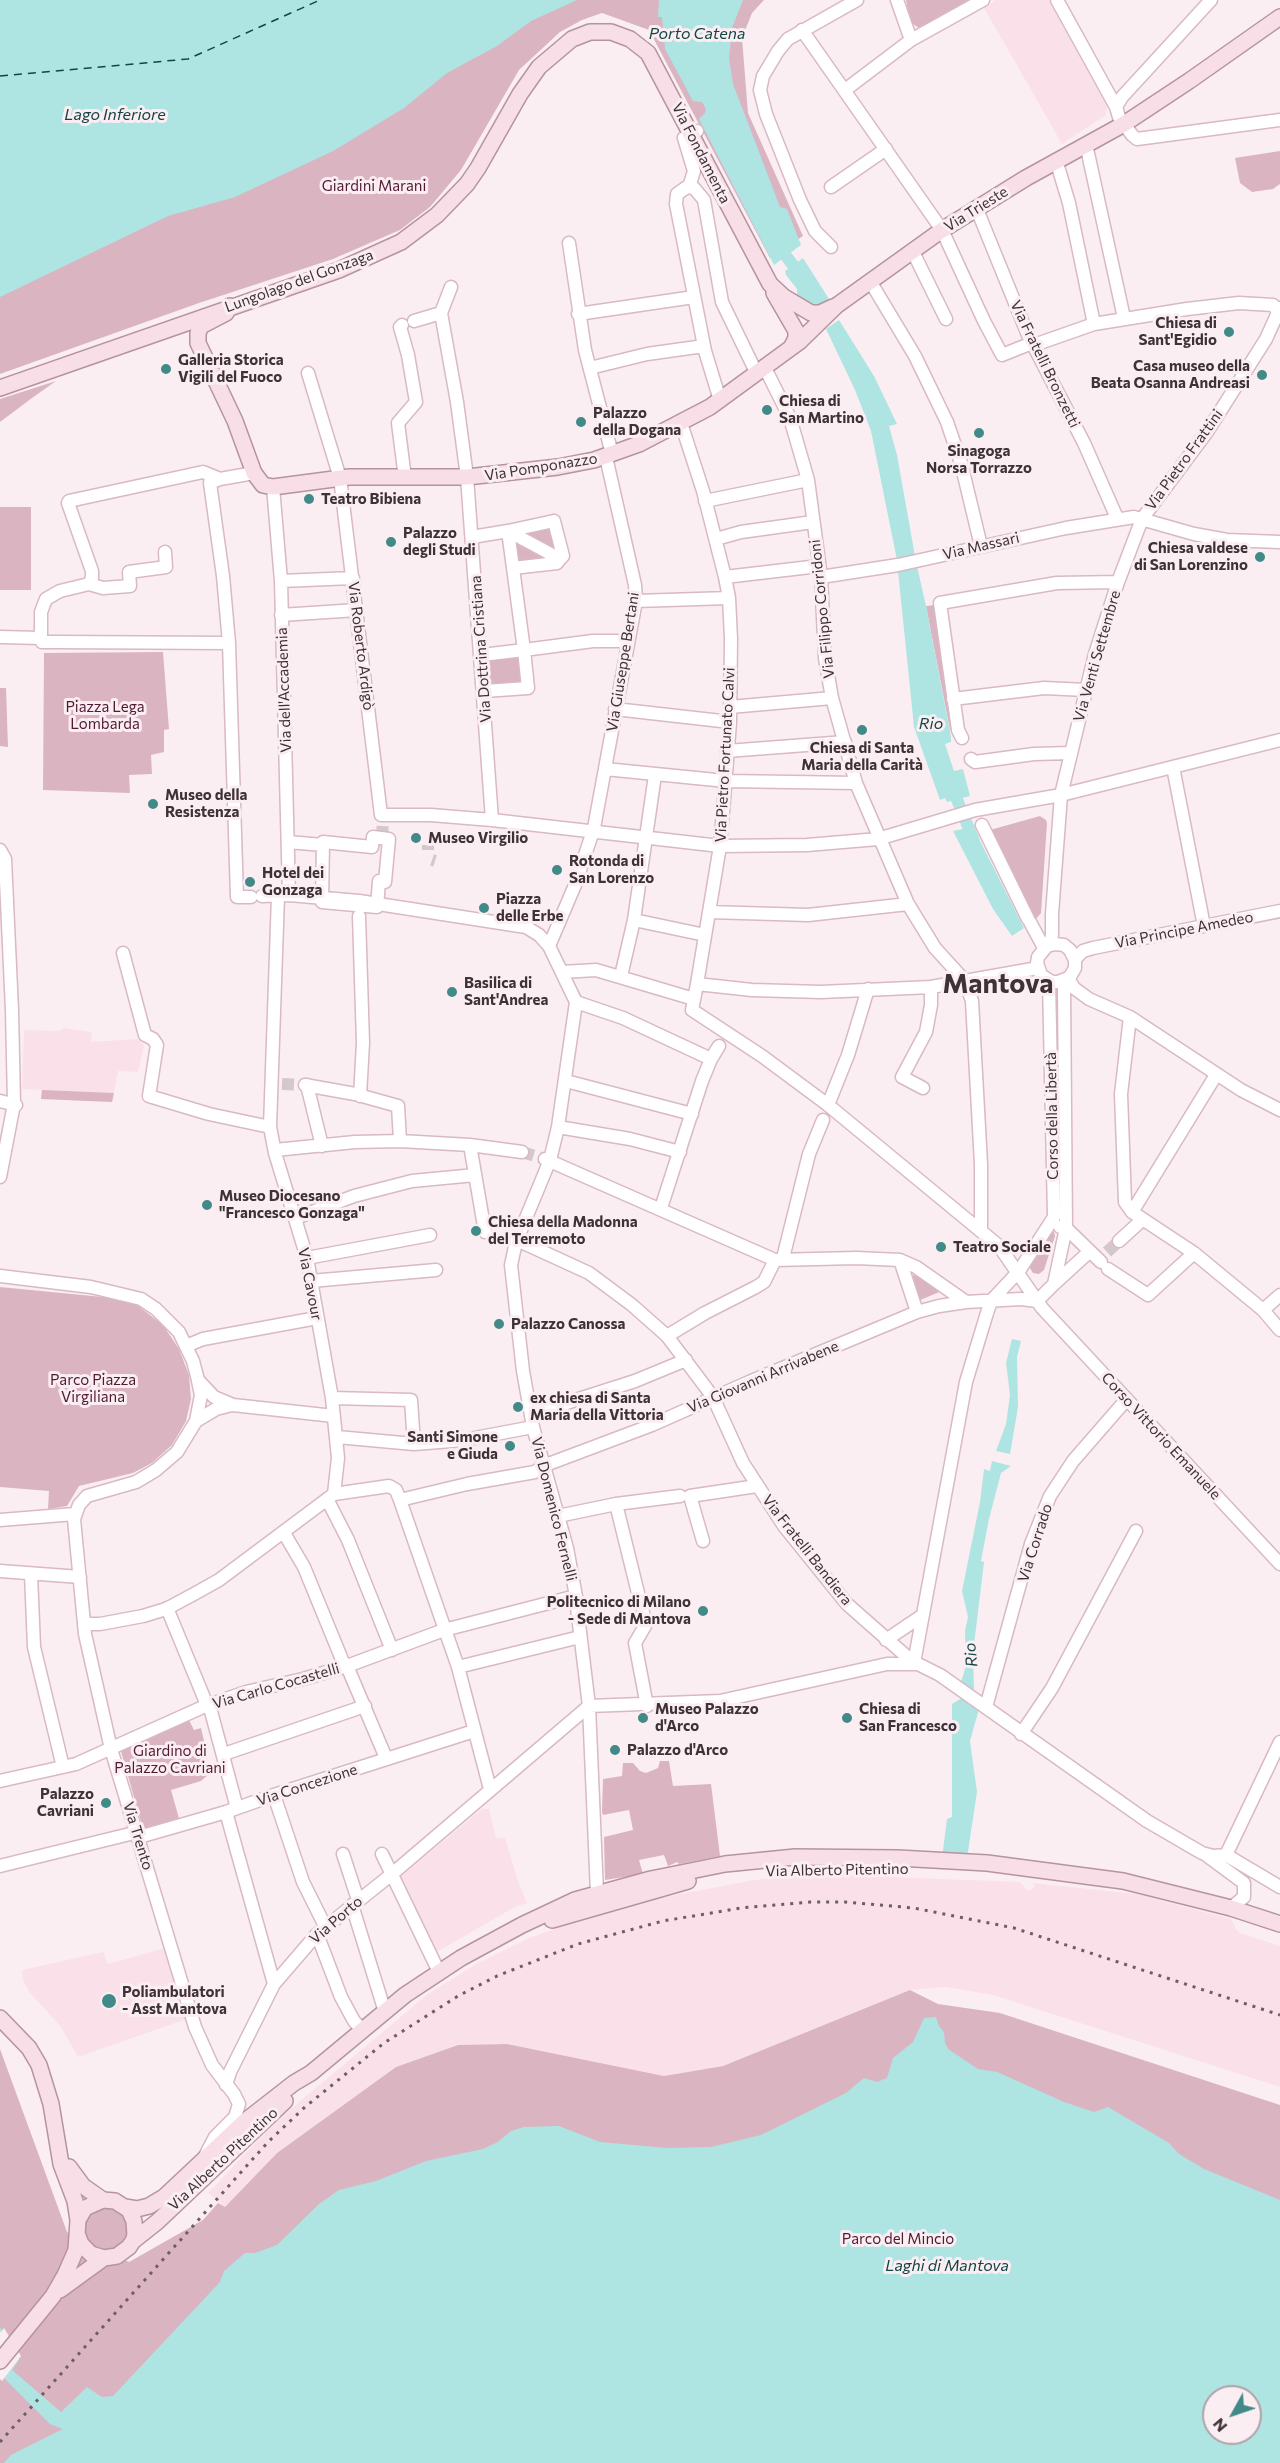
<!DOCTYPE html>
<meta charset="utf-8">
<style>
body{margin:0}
#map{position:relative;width:1280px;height:2463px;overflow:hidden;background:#fbeef2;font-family:Commissioner,sans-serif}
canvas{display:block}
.north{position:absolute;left:1202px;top:2385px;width:60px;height:60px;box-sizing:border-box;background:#fbeef2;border:2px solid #b0a3a7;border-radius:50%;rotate:230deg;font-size:16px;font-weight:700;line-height:24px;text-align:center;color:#3f3237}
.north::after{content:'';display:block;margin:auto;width:21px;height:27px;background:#428a88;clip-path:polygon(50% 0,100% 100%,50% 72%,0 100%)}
</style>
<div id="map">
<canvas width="1280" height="2463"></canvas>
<div class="north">N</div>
</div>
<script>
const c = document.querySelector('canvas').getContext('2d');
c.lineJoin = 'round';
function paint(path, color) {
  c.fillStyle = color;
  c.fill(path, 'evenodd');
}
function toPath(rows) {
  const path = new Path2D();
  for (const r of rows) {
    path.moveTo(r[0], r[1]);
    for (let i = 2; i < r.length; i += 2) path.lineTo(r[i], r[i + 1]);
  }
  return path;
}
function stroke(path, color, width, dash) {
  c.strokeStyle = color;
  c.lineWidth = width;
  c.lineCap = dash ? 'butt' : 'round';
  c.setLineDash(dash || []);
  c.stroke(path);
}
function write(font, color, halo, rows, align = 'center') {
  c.font = font + ' Commissioner,sans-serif';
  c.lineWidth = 6;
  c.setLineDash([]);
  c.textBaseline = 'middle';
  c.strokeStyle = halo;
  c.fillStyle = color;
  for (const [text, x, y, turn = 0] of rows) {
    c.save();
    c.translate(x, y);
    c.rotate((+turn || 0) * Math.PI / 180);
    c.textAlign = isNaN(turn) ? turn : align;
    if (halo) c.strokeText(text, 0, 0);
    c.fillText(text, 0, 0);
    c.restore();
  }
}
paint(toPath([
 [996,0,1052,0,1108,103,1106,115,1062,144,984,8],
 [63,1028,92,1032,91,1042,138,1039,144,1046,138,1072,118,1071,112,1102,41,1099,42,1090,22,1089,24,1030,59,1031],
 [482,1809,489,1809,496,1838,505,1838,519,1884,527,1903,515,1907,433,1954,397,1880],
 [813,1874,1020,1882,1028,1891,1035,1887,1033,1883,1136,1894,1231,1919,1236,1929,1240,1933,1280,1946,1280,2087,993,1995,946,1987,910,1990,723,2066,664,2076,507,2044,458,2045,396,2067,277,2153,225,2207,208,2193,274,2123,428,1994,478,1963,529,1938,623,1905,754,1880],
 [165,1948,187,2019,78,2057,61,2027,30,1993,23,1980,22,1970,103,1952,108,1964]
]), '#fae1e9');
paint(toPath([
 [0,0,764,0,752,13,742,38,748,113,803,236,770,258,649,30,602,13,582,20,560,32,519,70,461,170,430,207,400,230,333,259,199,303,0,374],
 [906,0,969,0,919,28,910,22],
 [1280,151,1280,184,1273,189,1252,192,1240,183,1235,158],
 [56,381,32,398,0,422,0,399],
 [31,507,31,590,0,590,0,507],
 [552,523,560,554,513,532],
 [511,539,554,561,515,564],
 [935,605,956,729,950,730,926,606],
 [163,652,169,729,164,730,164,752,151,755,152,774,129,775,130,793,43,790,44,653],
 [521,655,524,684,489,687,487,658],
 [0,688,6,688,8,747,0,746],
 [1040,816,1046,820,1047,823,1041,913,1036,919,990,830],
 [42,1090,114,1093,112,1102,41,1099],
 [1051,1231,1054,1232,1055,1236,1044,1270,1039,1274,1033,1273,1028,1265],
 [916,1274,944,1290,918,1301,909,1278],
 [0,1287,113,1298,137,1305,163,1325,179,1349,189,1375,191,1399,186,1421,172,1445,152,1463,133,1473,79,1486,67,1506,48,1509,49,1491,0,1487],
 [189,1720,194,1730,201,1728,208,1758,204,1761,208,1775,201,1781,171,1790,180,1822,144,1832,120,1748],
 [660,1761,669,1761,673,1786,711,1784,720,1856,679,1864,677,1862,668,1866,664,1855,639,1860,643,1874,605,1880,604,1837,633,1830,629,1810,603,1815,602,1812,603,1779,622,1776,623,1763,633,1763,640,1771,646,1773,658,1768],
 [910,1990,938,2004,1000,2013,1280,2105,1280,2463,0,2463,0,2049,67,2232,86,2242,83,2234,86,2217,99,2206,117,2208,128,2219,128,2239,109,2253,129,2262,203,2220,218,2203,225,2207,277,2153,396,2067,458,2045,507,2044,664,2076,723,2066],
 [1214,2397,1250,2397,1250,2433,1214,2433]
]), '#dbb4c2');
paint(toPath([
 [0,0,577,0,531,21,497,46,447,73,404,108,333,151,235,197,168,216,0,297],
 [659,0,743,0,732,28,729,58,733,84,780,207,787,209,801,245,774,265,699,119,705,113,706,109,702,102,693,101,665,49,662,17,658,17],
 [803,258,829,299,820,305,812,306,804,302,797,295,797,289,786,275,785,271],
 [839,320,874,376,897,424,889,426,897,455,915,556,897,560,871,431,855,390,826,329],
 [917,566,926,606,951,737,951,742,945,744,954,771,963,769,970,796,947,802,945,798,940,800,914,727,898,571],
 [973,827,1024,928,1012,936,993,909,953,831],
 [1012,1339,1021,1341,1017,1357,1018,1407,1010,1454,996,1451,1006,1424,1010,1395,1006,1363],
 [992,1461,1011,1466,1001,1473,989,1519,981,1561,984,1562,973,1653,974,1690,961,1682,966,1666,965,1631,968,1617,962,1591,980,1502,984,1469,990,1471],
 [962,1698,979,1709,970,1741,977,1792,967,1858,942,1858,947,1819,952,1817,952,1704],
 [936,2017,939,2026,944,2032,945,2043,948,2049,978,2069,997,2072,1064,2102,1094,2112,1108,2107,1169,2143,1179,2154,1204,2169,1280,2200,1280,2463,4,2463,11,2455,63,2429,50,2424,0,2374,0,2327,19,2360,12,2370,61,2412,87,2387,102,2397,113,2396,220,2282,224,2271,245,2253,255,2253,277,2245,319,2204,339,2190,376,2181,426,2161,483,2149,498,2142,511,2131,524,2127,559,2126,600,2142,667,2148,711,2147,761,2135,846,2093,864,2078,877,2082,887,2078,893,2058,913,2042,924,2018],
 [1214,2397,1250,2397,1250,2433,1214,2433]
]), '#aee5e3');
paint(toPath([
 [4,2328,21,2356,2,2381,0,2379,0,2333]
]), '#fbeef2');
stroke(toPath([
 [786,256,802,277],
 [951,785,974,841]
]), '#aee5e3', 12);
stroke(toPath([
 [0,76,188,59,320,0]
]), '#134544', 1.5, [8, 6]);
stroke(toPath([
 [382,838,383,818],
 [428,850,428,845],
 [432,860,435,861],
 [282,1084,305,1085],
 [522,1152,545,1159],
 [1107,1252,1119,1241]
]), '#d5c8cd', 12, [12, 6]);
const minor = toPath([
 [897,0,911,40],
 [1057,0,1116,107],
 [1211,0,1122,97,1116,107,1119,117,1132,135,1137,139,1280,120],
 [802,30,942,230,984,321,1002,355,1032,343],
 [845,90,911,40,983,0],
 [1086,144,1124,318],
 [1056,160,1069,203,1094,324],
 [689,187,694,171,684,138,697,131],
 [831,187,886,149],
 [976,207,1028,335,1084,443,1117,518],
 [569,243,585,350,612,454],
 [831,247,815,231,800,200,766,114,760,90,763,76,778,51,788,39,857,0],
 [912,250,946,319],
 [870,281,915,356,947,422,961,463,981,546],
 [451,287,441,313,457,402,467,477,492,820],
 [578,314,694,297],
 [414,321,441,313],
 [402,325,400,327,408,355,416,402,398,423,405,478],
 [1034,345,1094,324,1187,309,1239,303,1273,305,1279,312],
 [764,366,790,418,808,480,821,577,825,658,832,698,856,783,908,904,935,948,965,981,972,1001,981,1164,981,1230],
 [590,368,647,354,704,346],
 [308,373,340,478,381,815,431,815,492,820,720,846,807,845,878,839,975,810,1061,795,1280,740],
 [720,400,705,351,676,204,677,194,687,187,694,188,704,200,722,302,756,372],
 [681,423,703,491,725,577,729,598,731,639,730,722,724,800,720,846,697,984],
 [273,487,281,581,289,895],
 [705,501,808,480],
 [554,521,563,556,560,559,557,563,513,568,508,531,554,521],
 [472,537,508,531,560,559],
 [716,539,741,532,813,522],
 [513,568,524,650,593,641,627,641],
 [725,577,819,566],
 [821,577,898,565,1066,528,1134,517,1194,534,1227,540,1280,542],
 [281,581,353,578],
 [89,584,92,578,92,571,68,503,69,501,203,472,220,479],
 [636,601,729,598],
 [281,615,357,610],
 [0,637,41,638],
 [41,638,41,612,46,599,60,591,89,584,103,588,130,586,129,572,166,567,165,552],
 [41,638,42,642,55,642,229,643],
 [482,655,524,650,528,688,484,691],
 [953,699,1044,688,1086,690],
 [730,707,832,698],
 [615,709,730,722],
 [962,738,958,730,940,603,1057,583,1118,582],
 [727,751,845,742],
 [971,759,975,762,1034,754,1071,753],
 [1173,767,1204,926],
 [605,769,726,781,856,783],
 [982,825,1028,919],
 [373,837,389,839,385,882,379,881,377,907,322,902,323,842,372,847,373,837],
 [288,842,323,845],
 [0,850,5,859,12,1010,14,1104,0,1177],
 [262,896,289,895,359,901,526,927,539,935,549,946,576,1002,558,1127,550,1160,516,1242,511,1265,523,1371,533,1427,567,1548,575,1591,589,1706,597,1893,593,1899],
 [278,896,270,1127,275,1153,307,1258,332,1398,338,1458,334,1494],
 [251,897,237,897,229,643,223,576,210,483,220,479,254,473],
 [709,912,808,915,908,904],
 [359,916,363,1043,360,1096],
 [634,920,705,935],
 [1030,922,1044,948],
 [1050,945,1052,935,1052,914,1061,795,1095,654,1118,582,1142,519,1207,432,1266,339,1280,308],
 [549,946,575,885,594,828,636,601,635,585,606,457],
 [123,953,145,1035,153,1039,157,1045,149,1096,209,1114,270,1127],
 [1075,959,1083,951,1093,948,1280,911],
 [1038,968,931,987,821,992,752,990,697,984,692,1010,762,1056,828,1105,999,1246,1042,1308,1280,1564],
 [562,972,596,970,694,999],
 [621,976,634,920,655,775],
 [1068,978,1074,988,1089,999,1130,1017,1241,1090,1280,1110],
 [576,1002,623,1018,711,1059],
 [1130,1017,1121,1094,1125,1202,1132,1212,1216,1075],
 [566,1081,692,1114],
 [305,1085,355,1094,398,1106,400,1141],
 [307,1085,322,1146],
 [923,1088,902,1077,926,1032,931,1005,931,987],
 [0,1101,16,1105],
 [828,1105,848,1055,868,989],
 [558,1127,630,1139,680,1152],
 [470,1145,485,1232],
 [275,1150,355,1142,400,1141,470,1145,522,1152],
 [545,1159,775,1260,856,1258,900,1260,916,1267,966,1302],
 [661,1208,702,1081,711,1059,719,1046],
 [1132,1212,1194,1253,1263,1310,1280,1330],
 [296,1218,354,1196,412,1181,475,1175],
 [1060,1227,1066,1228,1101,1262],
 [517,1240,589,1273,632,1305,667,1336,713,1397,743,1463,784,1526,847,1604,914,1663],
 [1119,1241,1142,1220],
 [307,1258,430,1235],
 [783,1258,809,1154,823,1120],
 [900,1260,917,1312],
 [1108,1269,1148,1295,1194,1253],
 [0,1276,91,1287,141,1299,156,1309,179,1332,193,1361,197,1376,201,1395,196,1421,177,1452,156,1470,136,1482,87,1496,79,1505,74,1519,85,1634,111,1749,195,2027,212,2065,234,2094,239,2104,235,2117,215,2137,205,2156],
 [311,1281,436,1270],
 [1054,1284,1089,1252],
 [1037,1301,1054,1284,1066,1228,1064,987,1075,968,1075,960,1070,950,1064,945,1055,944,1047,946,1038,957,1037,963,1041,975,1052,982,1058,982,1068,978],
 [1263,1310,1280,1295],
 [667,1336,705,1313,756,1287,764,1282,775,1260],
 [186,1346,203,1339,317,1318],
 [199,1381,214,1397,233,1405,334,1416],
 [332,1398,411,1400,414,1444,337,1437],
 [532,1414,635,1381,686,1360],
 [196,1421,216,1409,232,1405],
 [414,1444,464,1440,533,1427],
 [327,1499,348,1540,392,1650],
 [400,1500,458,1667,490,1789],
 [616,1504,639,1597],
 [558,1516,616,1504,680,1496],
 [0,1520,75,1514],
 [284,1533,304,1567,345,1667],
 [703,1541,690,1496,757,1486],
 [0,1571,80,1577],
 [31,1574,34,1647,63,1767],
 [167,1608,207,1705],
 [643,1612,645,1626,635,1643,647,1706],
 [84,1624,100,1624,143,1616,166,1609,194,1594,219,1580,334,1494,389,1486,396,1490,400,1500,467,1484,535,1472,543,1466,652,1425,749,1382,917,1312,939,1306,966,1302,1021,1299,1037,1301],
 [886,1640,923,1615],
 [914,1663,966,1382,987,1313,991,1301,1019,1271,1054,1217,1049,981],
 [347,1666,386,1758],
 [458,1667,580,1637],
 [209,1704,237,1808],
 [589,1706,720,1701,887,1664,918,1664,940,1675,1147,1821,1202,1853,1213,1856,1226,1855],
 [986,1707,1031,1544,1050,1496,1073,1461,1126,1400],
 [1021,1734,1052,1688,1136,1531],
 [224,1754,365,1706],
 [0,1781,76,1764,203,1707,246,1692,303,1679,347,1666,444,1630,576,1596],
 [274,1795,303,1882,325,1926],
 [226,1812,274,1984],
 [139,1837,226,1812,274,1795,474,1731],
 [343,1854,358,1900],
 [382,1854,439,1972],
 [1206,1855,1244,1883,1244,1897,1231,1908],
 [1226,1855,1280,1742],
 [1226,1855,1280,1887],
 [0,1866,138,1832],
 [352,1905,385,2012],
 [317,1934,341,1997,354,2021,363,2031],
 [226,2085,230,2072,274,1984,317,1934,392,1874,589,1706]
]);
const major = toPath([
 [774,293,796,331,796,338,792,346],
 [230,306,226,313,201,326,198,333,198,343,235,421,254,473,263,485,273,487,349,477,467,477,558,467,594,460,639,444,710,407,799,342,836,306,942,230,1026,178,1124,124,1189,81,1280,17],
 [0,388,339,270,401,242,437,215,467,184,478,168,520,94,539,67,572,39,590,32,611,32,630,39,648,53,770,284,784,297,811,313,820,313,833,307],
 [552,1920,688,1881],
 [0,2018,29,2048,39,2065,51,2104,61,2164,75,2201,78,2220],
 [69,2167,83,2186,103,2200],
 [125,2207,137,2209,149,2206,164,2197,244,2122,294,2083,311,2073,405,1995,461,1958,522,1925,575,1900,651,1879,725,1864,795,1857,898,1858,987,1863,1123,1881,1231,1908,1280,1924],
 [133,2241,157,2222,285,2101],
 [60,2290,104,2258],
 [0,2361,53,2296,65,2275,76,2250,78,2220,85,2208,103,2200,115,2201,129,2210,134,2221,135,2235,133,2241,129,2247,117,2256,104,2258,91,2254,81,2244,78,2236]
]);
stroke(minor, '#d8b9c4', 15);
stroke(major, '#b5949f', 18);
stroke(minor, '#fff', 12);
stroke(major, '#f8dee7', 15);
stroke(toPath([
 [0,2442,268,2142,305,2107,384,2043,458,1996,497,1976,578,1944,663,1921,741,1908,810,1902,845,1902,914,1908,1014,1928,1280,2015]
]), '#6c5f64', 3, [3, 6]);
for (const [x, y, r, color] of [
 [1229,332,6,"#428a88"],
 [166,369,6,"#428a88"],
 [1262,375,6,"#428a88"],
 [767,410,6,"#428a88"],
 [581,422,6,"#428a88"],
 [979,433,6,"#428a88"],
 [309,499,6,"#428a88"],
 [391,542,6,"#428a88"],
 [1260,557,6,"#428a88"],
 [862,730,6,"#428a88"],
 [153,804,6,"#428a88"],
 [416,838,6,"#428a88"],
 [557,870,6,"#428a88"],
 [250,882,6,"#428a88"],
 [484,908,6,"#428a88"],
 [452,992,6,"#428a88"],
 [207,1205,6,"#428a88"],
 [476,1231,6,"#428a88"],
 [941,1247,6,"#428a88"],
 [499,1324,6,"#428a88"],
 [518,1407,6,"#428a88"],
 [510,1446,6,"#428a88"],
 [703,1611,6,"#428a88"],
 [643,1718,6,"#428a88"],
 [847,1718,6,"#428a88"],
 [615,1750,6,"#428a88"],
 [106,1803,6,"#428a88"],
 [109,2001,8,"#428a88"]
]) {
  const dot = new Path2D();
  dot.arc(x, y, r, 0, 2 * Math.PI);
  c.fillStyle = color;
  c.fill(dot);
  stroke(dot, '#fbeef2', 2);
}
write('15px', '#3f3237', '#fbeef2', [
 ["Via Fondamenta",701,153,63],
 ["Via Trieste",976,209,-32],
 ["Lungolago del Gonzaga",299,281,-20],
 ["Via Fratelli Bronzetti",1045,364,64],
 ["Via Pietro Frattini",1184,460,-54],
 ["Via Pomponazzo",541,467,-9],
 ["Via Massari",981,546,-13],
 ["Via Filippo Corridoni",822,609,-96],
 ["Via Roberto Ardigò",361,646,83],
 ["Via Dottrina Cristiana",481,649,-94],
 ["Via Venti Settembre",1097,656,-74],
 ["Via Giuseppe Bertani",623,662,-81],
 ["Via dell'Accademia",284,690,-92],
 ["Via Pietro Fortunato Calvi",725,755,-87],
 ["Via Principe Amedeo",1184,930,-11],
 ["Corso della Libertà",1052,1116,-91],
 ["Via Cavour",310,1284,79],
 ["Via Giovanni Arrivabene",763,1377,-23],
 ["Corso Vittorio Emanuele",1161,1436,47],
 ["Via Domenico Fernelli",554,1509,76],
 ["Via Corrado",1035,1543,-72],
 ["Via Fratelli Bandiera",807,1550,52],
 ["Via Carlo Cocastelli",276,1686,-16],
 ["Via Concezione",307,1785,-18],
 ["Via Trento",138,1836,73],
 ["Via Alberto Pitentino",837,1870,-1],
 ["Via Porto",336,1920,-41],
 ["Via Alberto Pitentino",223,2159,-43]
]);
write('15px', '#511a33', '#fbeef2', [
 ["Giardini Marani",374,186],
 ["Piazza Lega",105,707],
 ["Lombarda",105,724],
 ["Parco Piazza",93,1380],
 ["Virgiliana",93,1397],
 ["Giardino di",170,1751],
 ["Palazzo Cavriani",170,1768],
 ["Parco del Mincio",898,2239]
]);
write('bold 15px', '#3f3237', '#fbeef2', [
 ["Chiesa di",1217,323,"right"],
 ["Sant'Egidio",1217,340,"right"],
 ["Galleria Storica",178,360],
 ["Vigili del Fuoco",178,377],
 ["Casa museo della",1250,366,"right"],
 ["Beata Osanna Andreasi",1250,383,"right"],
 ["Chiesa di",779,401],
 ["San Martino",779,418],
 ["Palazzo",593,413],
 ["della Dogana",593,430],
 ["Sinagoga",979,451,"center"],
 ["Norsa Torrazzo",979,468,"center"],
 ["Teatro Bibiena",321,499],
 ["Palazzo",403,533],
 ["degli Studi",403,550],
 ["Chiesa valdese",1248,548,"right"],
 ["di San Lorenzino",1248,565,"right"],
 ["Chiesa di Santa",862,748,"center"],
 ["Maria della Carità",862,765,"center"],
 ["Museo della",165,795],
 ["Resistenza",165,812],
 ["Museo Virgilio",428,838],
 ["Rotonda di",569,861],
 ["San Lorenzo",569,878],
 ["Hotel dei",262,873],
 ["Gonzaga",262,890],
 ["Piazza",496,899],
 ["delle Erbe",496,916],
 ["Basilica di",464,983],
 ["Sant'Andrea",464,1000],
 ["Museo Diocesano",219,1196],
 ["\"Francesco Gonzaga\"",219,1213],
 ["Chiesa della Madonna",488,1222],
 ["del Terremoto",488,1239],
 ["Teatro Sociale",953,1247],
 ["Palazzo Canossa",511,1324],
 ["ex chiesa di Santa",530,1398],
 ["Maria della Vittoria",530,1415],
 ["Santi Simone",498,1437,"right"],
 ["e Giuda",498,1454,"right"],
 ["Politecnico di Milano",691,1602,"right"],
 ["- Sede di Mantova",691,1619,"right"],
 ["Museo Palazzo",655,1709],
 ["d'Arco",655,1726],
 ["Chiesa di",859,1709],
 ["San Francesco",859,1726],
 ["Palazzo d'Arco",627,1750],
 ["Palazzo",94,1794,"right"],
 ["Cavriani",94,1811,"right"],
 ["Poliambulatori",122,1992],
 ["- Asst Mantova",122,2009]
], 'left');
write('italic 16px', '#134544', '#fbeef2', [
 ["Porto Catena",697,34],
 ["Lago Inferiore",115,115],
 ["Rio",931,724],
 ["Rio",971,1655,-96],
 ["Laghi di Mantova",947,2266]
]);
write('bold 27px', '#3f3237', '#fbeef2', [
 ["Mantova",998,984]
]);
</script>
